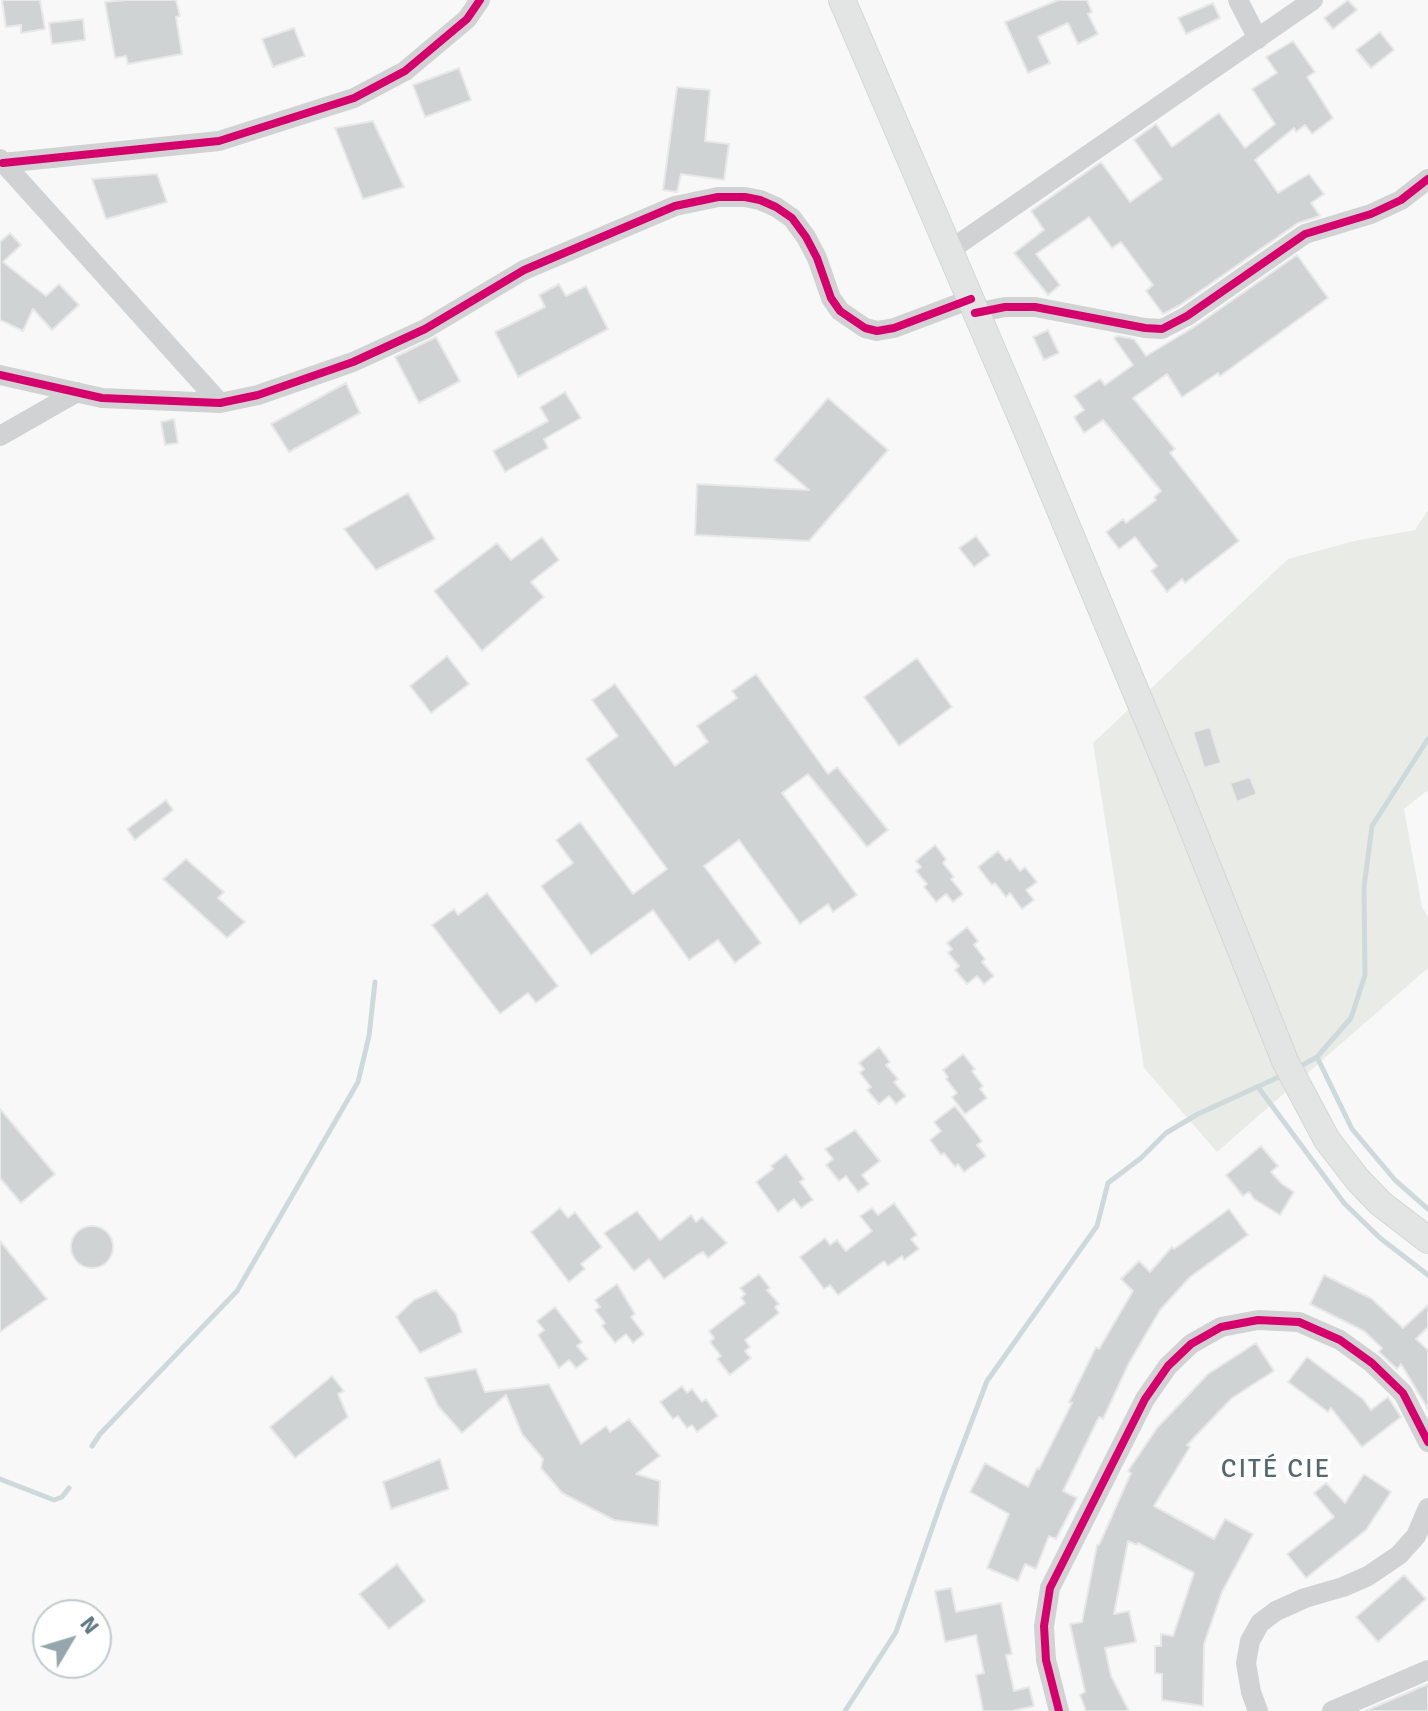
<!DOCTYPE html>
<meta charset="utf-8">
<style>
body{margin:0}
#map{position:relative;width:1428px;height:1711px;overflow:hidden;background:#f8f8f8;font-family:Signika,sans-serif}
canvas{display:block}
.north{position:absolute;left:32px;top:1599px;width:80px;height:80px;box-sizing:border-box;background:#fff;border:2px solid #c0cace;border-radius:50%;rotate:52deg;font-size:22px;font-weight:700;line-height:32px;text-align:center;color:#617a85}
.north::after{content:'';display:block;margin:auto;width:28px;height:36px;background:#96a6ad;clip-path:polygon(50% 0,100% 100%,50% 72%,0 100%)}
</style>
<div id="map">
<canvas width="1428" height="1711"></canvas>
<div class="north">N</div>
</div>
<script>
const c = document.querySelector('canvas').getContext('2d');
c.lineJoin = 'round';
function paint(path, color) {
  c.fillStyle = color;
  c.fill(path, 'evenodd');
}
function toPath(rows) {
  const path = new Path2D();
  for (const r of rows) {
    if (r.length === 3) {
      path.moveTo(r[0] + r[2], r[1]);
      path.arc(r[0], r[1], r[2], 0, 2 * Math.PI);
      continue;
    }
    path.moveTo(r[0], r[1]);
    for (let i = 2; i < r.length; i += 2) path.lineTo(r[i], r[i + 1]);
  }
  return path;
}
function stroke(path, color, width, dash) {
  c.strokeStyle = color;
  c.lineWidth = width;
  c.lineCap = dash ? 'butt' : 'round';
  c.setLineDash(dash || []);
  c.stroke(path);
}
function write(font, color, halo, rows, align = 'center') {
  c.font = font + ' Signika,sans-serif';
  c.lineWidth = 8;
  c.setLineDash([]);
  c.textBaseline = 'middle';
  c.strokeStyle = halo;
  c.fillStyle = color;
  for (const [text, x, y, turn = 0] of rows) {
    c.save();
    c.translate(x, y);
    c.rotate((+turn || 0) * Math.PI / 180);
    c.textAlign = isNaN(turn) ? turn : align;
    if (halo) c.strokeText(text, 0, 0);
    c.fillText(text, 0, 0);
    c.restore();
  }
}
paint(toPath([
 [1428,510,1428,790,1404,809,1422,907,1428,917,1428,968,1217,1152,1144,1068,1093,743,1288,559,1354,541,1415,530]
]), '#e9ece6');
stroke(toPath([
 [1317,1057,1352,1129,1395,1180,1428,1209],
 [1299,1067,1317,1057,1351,1018,1365,975,1364,887,1372,826,1428,739],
 [1258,1087,1344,1203,1380,1238,1428,1275],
 [92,1446,100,1434,237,1291,358,1082,369,1036,375,982],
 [0,1479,54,1500,62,1497,69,1488],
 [845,1711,896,1632,944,1494,987,1381,1097,1226,1108,1183,1141,1158,1166,1133,1198,1114,1283,1075]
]), '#ced9db', 5);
const building = toPath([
 [2,0,40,0,45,29,21,33,21,25,6,27,2,0],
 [126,0,176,0,180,16,176,17,182,54,128,64,126,56,115,58,105,2,126,0],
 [1058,0,1087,0,1092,12,1088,14,1098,34,1078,44,1068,23,1038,37,1050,63,1028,73,1005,22,1058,0],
 [1348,0,1357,10,1333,29,1324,18,1348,0],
 [1213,3,1220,18,1186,34,1178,18,1213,3],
 [83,19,85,40,52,44,49,23,83,19],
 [294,28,305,56,273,67,262,39,294,28],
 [1380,32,1394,50,1371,68,1356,50,1380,32],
 [1293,41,1315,72,1307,77,1333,118,1312,134,1305,125,1296,132,1294,128,1255,160,1278,193,1309,174,1324,194,1311,203,1320,216,1298,223,1180,305,1163,314,1146,291,1153,285,1121,242,1112,248,1089,217,1036,254,1060,285,1048,295,1014,253,1044,230,1031,211,1101,162,1130,202,1162,179,1134,140,1156,124,1172,147,1219,113,1245,148,1275,124,1252,89,1277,73,1266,57,1293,41],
 [459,68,471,100,425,117,413,85,459,68],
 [677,87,710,90,705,141,729,144,724,180,681,174,677,192,663,190,677,87],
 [373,121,404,187,363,199,335,128,373,121],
 [157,174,167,202,106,219,92,179,157,174],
 [10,233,21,245,3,262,46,296,59,284,79,305,52,330,33,309,23,331,0,320,0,242,10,233],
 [1297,255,1328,298,1220,376,1218,373,1182,397,1167,374,1133,398,1175,449,1170,453,1239,541,1185,583,1182,579,1167,592,1151,571,1157,566,1135,537,1119,549,1106,532,1123,519,1126,523,1156,500,1154,497,1161,491,1103,420,1084,433,1074,417,1084,410,1074,396,1100,379,1105,385,1133,365,1114,338,1117,336,1134,339,1146,356,1194,327,1297,255],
 [559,284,566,296,586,286,608,329,518,377,495,332,545,307,539,295,559,284],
 [1048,330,1059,353,1044,360,1033,337,1048,330],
 [436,337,460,381,419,403,395,357,436,337],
 [346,383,360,413,289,452,271,424,346,383],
 [565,392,581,418,544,439,548,448,505,472,493,451,548,421,540,407,565,392],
 [828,398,888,450,809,541,695,535,697,484,809,490,774,460,828,398],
 [174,419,178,443,165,445,161,422,174,419],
 [408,493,435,539,376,570,344,529,408,493],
 [976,536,990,555,974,567,959,548,976,536],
 [542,537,559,560,531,582,544,597,482,651,434,591,497,543,511,560,542,537],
 [447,656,469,684,431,713,410,686,447,656],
 [917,658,952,707,899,746,864,697,917,658],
 [756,674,828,774,837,767,888,830,867,847,808,774,782,793,857,895,833,912,828,904,800,924,739,840,704,866,761,943,735,963,718,940,689,960,653,910,591,955,541,886,573,863,556,840,580,822,633,894,667,869,586,759,618,736,592,700,615,684,675,766,708,742,697,726,737,698,732,691,756,674],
 [1210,727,1221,763,1204,768,1193,732,1210,727],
 [1250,777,1257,794,1237,802,1230,783,1250,777],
 [166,800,173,810,135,840,127,829,166,800],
 [935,845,946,859,943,863,954,877,951,879,963,894,953,902,946,894,936,902,924,887,927,884,916,871,921,867,916,861,935,845],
 [998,851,1006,861,1010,858,1020,871,1025,867,1037,882,1026,890,1034,900,1022,909,1010,893,1006,897,995,883,992,885,978,867,998,851],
 [186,859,224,892,218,898,245,922,227,938,163,879,186,859],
 [487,893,558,986,536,1003,528,993,500,1014,432,925,454,909,458,915,487,893],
 [967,927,978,941,974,945,985,959,982,962,994,976,984,984,977,976,967,984,955,970,959,966,948,953,952,949,947,943,967,927],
 [879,1047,890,1062,886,1065,898,1079,894,1082,906,1096,896,1104,889,1096,879,1104,867,1090,871,1087,860,1073,864,1069,859,1063,879,1047],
 [963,1054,975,1069,972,1071,983,1086,980,1089,987,1098,965,1114,952,1097,957,1093,946,1079,948,1077,943,1070,963,1054],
 [955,1106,982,1141,977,1145,986,1156,964,1172,958,1164,955,1167,944,1153,941,1155,930,1140,941,1131,934,1122,955,1106],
 [0,1109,55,1174,21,1203,0,1178,0,1109],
 [855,1130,880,1161,862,1175,869,1184,858,1192,846,1176,839,1181,826,1165,833,1159,825,1149,855,1130],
 [1261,1146,1278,1166,1271,1172,1282,1184,1294,1192,1280,1215,1254,1199,1249,1192,1243,1196,1226,1175,1261,1146],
 [786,1154,804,1179,800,1182,813,1200,801,1208,794,1199,778,1212,756,1182,773,1169,771,1166,786,1154],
 [894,1203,917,1235,911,1239,919,1249,904,1260,902,1256,888,1266,884,1261,838,1295,830,1285,824,1289,800,1257,825,1238,830,1245,837,1240,846,1251,872,1231,860,1216,872,1208,878,1215,894,1203],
 [560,1208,568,1218,575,1212,602,1247,581,1264,585,1269,569,1282,531,1232,560,1208],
 [1229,1209,1248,1235,1190,1277,1160,1310,1129,1363,1103,1419,1099,1417,1067,1483,1063,1491,1077,1498,1056,1539,1049,1536,1036,1569,1025,1564,1018,1581,987,1568,1009,1514,970,1492,985,1463,1028,1487,1037,1468,1039,1469,1072,1403,1069,1402,1096,1347,1099,1349,1133,1291,1121,1279,1139,1261,1150,1272,1172,1247,1174,1249,1229,1209],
 [637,1211,660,1240,691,1215,696,1222,702,1217,727,1243,708,1258,703,1252,697,1255,664,1279,649,1259,634,1271,604,1233,637,1211],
 [92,1247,21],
 [0,1241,47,1299,0,1332,0,1241],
 [759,1274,770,1288,767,1290,779,1304,775,1307,779,1313,745,1340,750,1347,745,1351,751,1358,730,1375,717,1359,721,1356,710,1342,714,1338,709,1331,745,1303,741,1298,745,1294,740,1288,759,1274],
 [1324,1275,1372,1299,1403,1328,1428,1305,1428,1327,1416,1339,1428,1350,1428,1409,1401,1364,1397,1369,1379,1352,1382,1348,1364,1331,1310,1304,1324,1275],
 [617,1284,635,1314,631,1317,644,1334,633,1343,626,1334,615,1343,602,1326,605,1323,595,1310,600,1307,595,1300,617,1284],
 [436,1290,456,1314,462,1332,420,1353,396,1317,414,1300,436,1290],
 [555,1307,582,1342,577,1346,588,1359,576,1368,569,1360,559,1368,538,1335,544,1330,537,1321,555,1307],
 [1256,1343,1274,1371,1232,1398,1187,1445,1190,1447,1154,1506,1214,1539,1225,1519,1253,1534,1222,1592,1204,1644,1203,1706,1162,1700,1162,1674,1155,1673,1155,1646,1161,1646,1161,1634,1173,1636,1194,1573,1138,1543,1137,1545,1128,1541,1114,1614,1129,1611,1136,1642,1105,1648,1111,1676,1129,1711,1086,1711,1080,1695,1085,1692,1070,1624,1082,1622,1097,1545,1099,1545,1131,1473,1128,1471,1157,1428,1208,1374,1256,1343],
 [1307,1357,1363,1399,1371,1410,1388,1397,1401,1417,1362,1447,1331,1408,1328,1412,1288,1382,1307,1357],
 [476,1369,485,1392,549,1384,581,1444,606,1426,610,1432,629,1419,660,1456,636,1474,660,1481,658,1526,614,1520,562,1493,541,1468,543,1459,522,1434,506,1395,462,1433,438,1406,425,1378,476,1369],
 [332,1376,344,1391,338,1394,348,1417,295,1458,270,1427,332,1376],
 [682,1386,687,1393,692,1389,702,1402,706,1399,718,1416,697,1432,692,1425,687,1428,678,1416,673,1419,660,1402,682,1386],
 [440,1459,449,1489,391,1509,383,1482,440,1459],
 [1364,1474,1391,1492,1366,1530,1306,1578,1287,1554,1334,1517,1314,1493,1326,1483,1345,1503,1364,1474],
 [397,1564,425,1601,389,1629,359,1594,397,1564],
 [1404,1575,1426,1599,1378,1642,1356,1617,1404,1575],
 [951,1588,956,1612,1001,1603,1012,1654,1006,1655,1014,1691,1029,1687,1034,1706,1012,1711,983,1711,976,1675,984,1673,976,1635,945,1642,935,1591,951,1588],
 [1428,1684,1428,1711,1365,1711,1405,1694,1428,1684]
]);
paint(building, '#d0d3d4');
stroke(building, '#e8e8e8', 2);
const major = toPath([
 [842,0,1025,426,1179,795,1285,1061,1327,1140,1358,1180,1380,1203,1428,1240]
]);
stroke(major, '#d4d6d6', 28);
stroke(toPath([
 [1238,0,1258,39],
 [0,159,220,403],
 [3,163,219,141,354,98,405,71,467,19,480,0],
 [950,250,1313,0],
 [975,313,1005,307,1035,307,1145,328,1162,329,1187,316,1305,234,1371,214,1401,200,1428,179],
 [0,375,102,398,220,403,258,395,353,362,425,329,524,270,675,206,718,197,745,197,760,200,776,207,792,218,806,237,817,258,831,298,840,311,865,328,877,331,894,328,971,299],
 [0,436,77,392],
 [1059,1711,1046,1660,1044,1626,1050,1588,1145,1399,1168,1366,1191,1344,1221,1327,1258,1320,1299,1322,1340,1340,1372,1363,1403,1393,1428,1442],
 [1258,1711,1251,1692,1246,1663,1250,1641,1260,1623,1276,1611,1305,1598,1343,1587,1368,1576,1399,1555,1416,1536,1428,1508],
 [1332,1711,1428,1670]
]), '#d0d2d3', 20);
stroke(major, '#e3e4e4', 26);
stroke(toPath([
 [3,163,219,141,354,98,405,71,467,19,480,0],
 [975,313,1005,307,1035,307,1145,328,1162,329,1187,316,1305,234,1371,214,1401,200,1428,179],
 [0,375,102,398,220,403,258,395,353,362,425,329,524,270,675,206,718,197,745,197,760,200,776,207,792,218,806,237,817,258,831,298,840,311,865,328,877,331,894,328,971,299],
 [1059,1711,1046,1660,1044,1626,1050,1588,1145,1399,1168,1366,1191,1344,1221,1327,1258,1320,1299,1322,1340,1340,1372,1363,1403,1393,1428,1442]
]), '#d6006c', 8);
c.letterSpacing = '2px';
write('26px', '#54686f', '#fff', [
 ["CITÉ CIE",1276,1470]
]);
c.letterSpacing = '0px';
</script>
